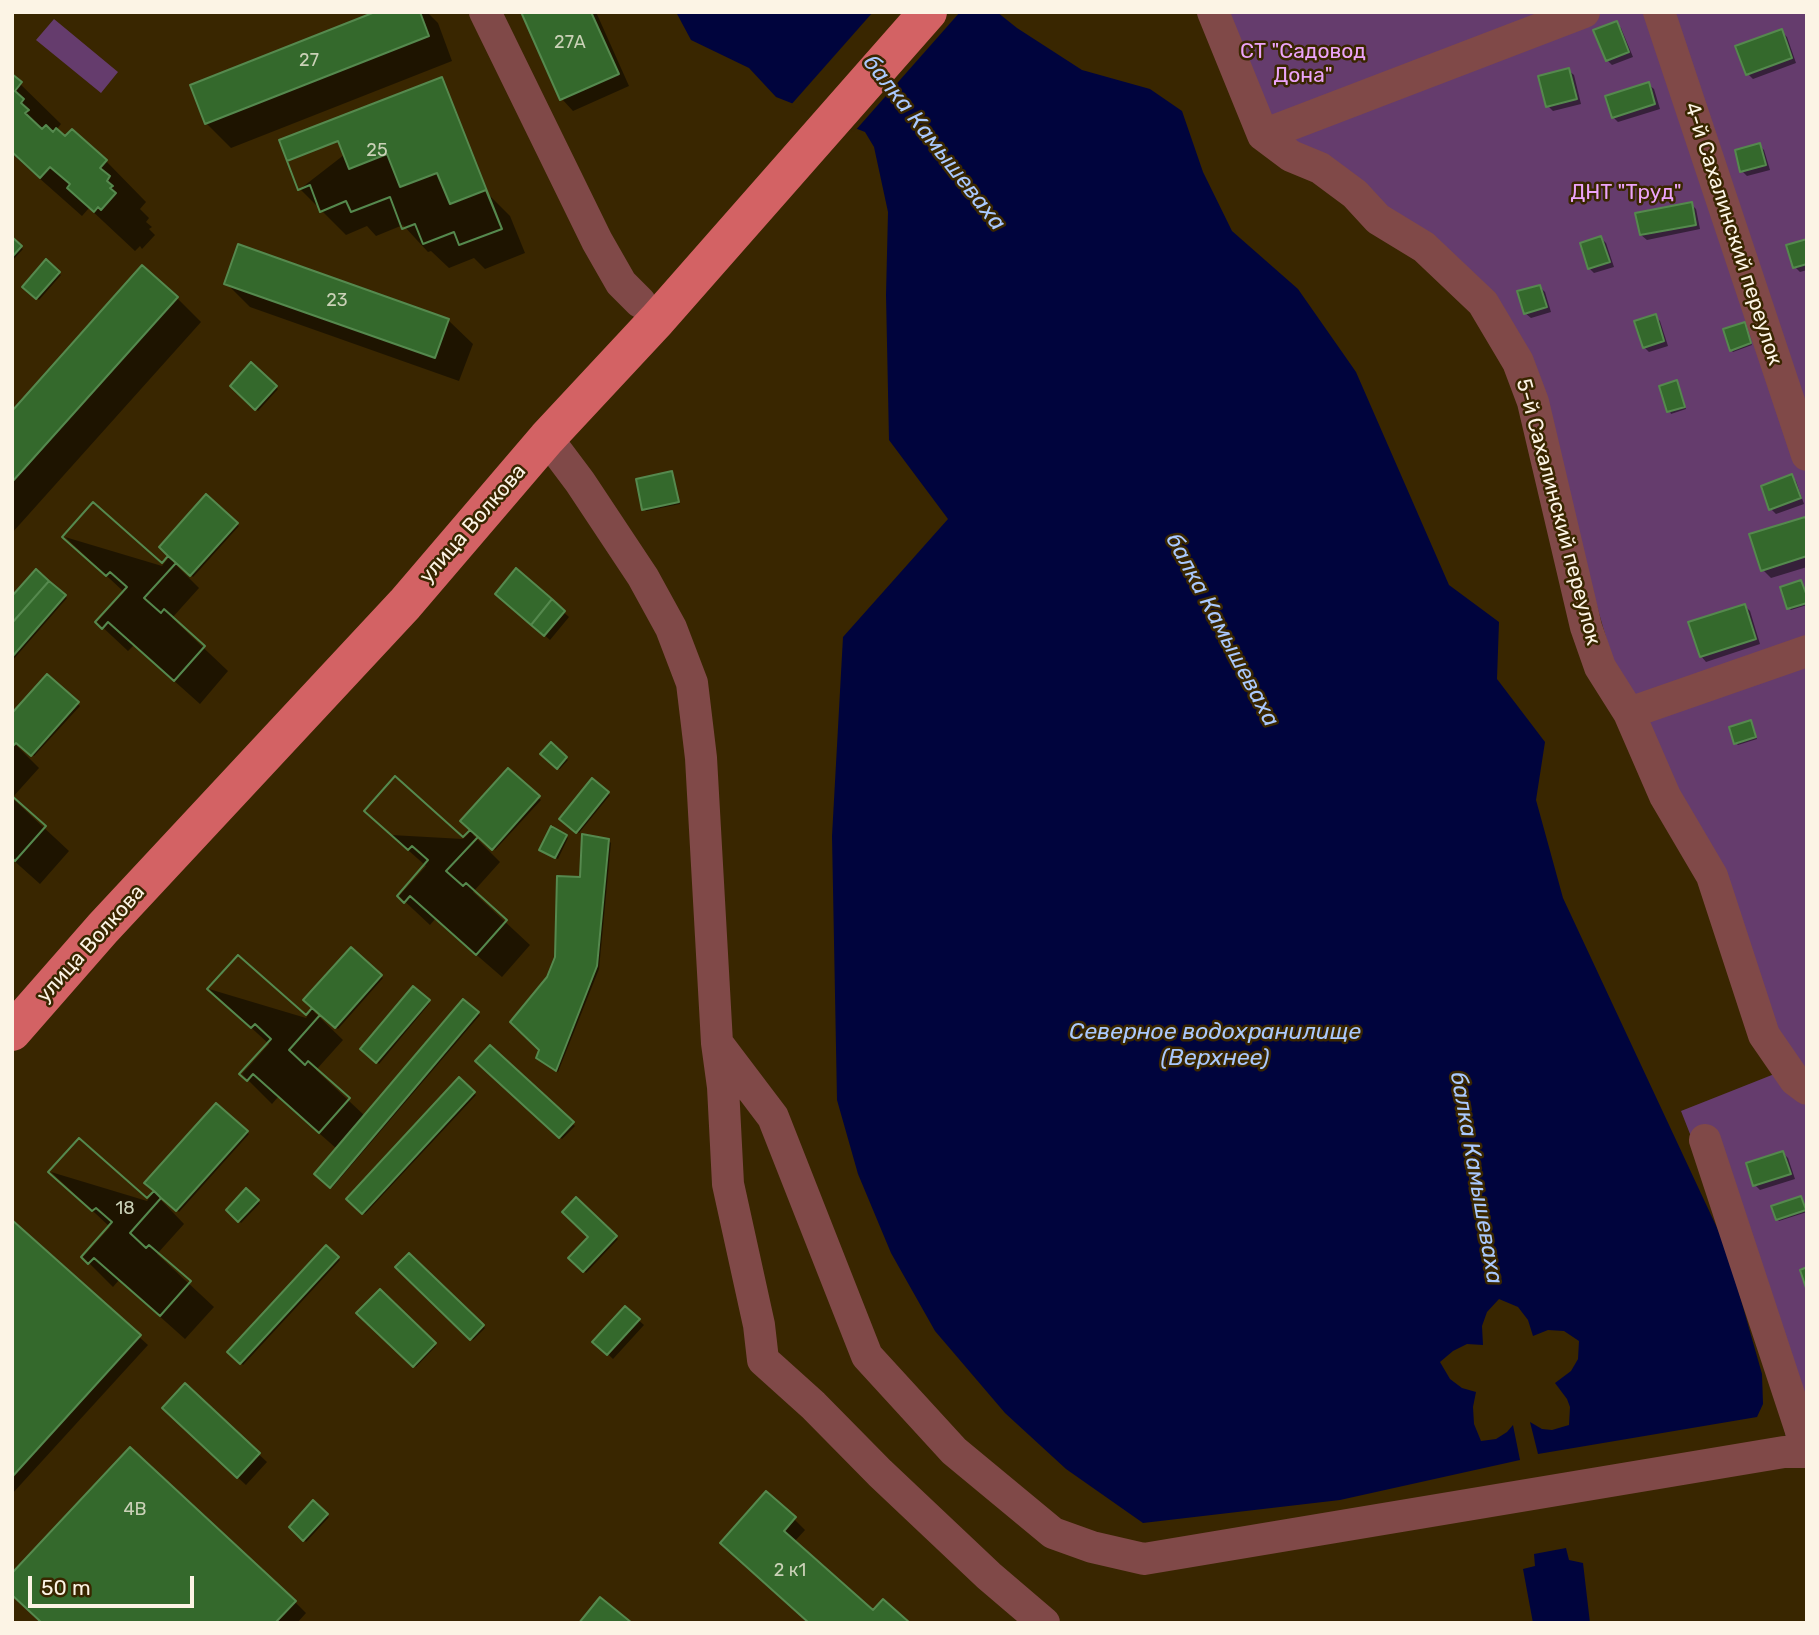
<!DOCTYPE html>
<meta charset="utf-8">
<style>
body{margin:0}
#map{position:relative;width:1819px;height:1635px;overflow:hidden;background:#392600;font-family:Rubik,sans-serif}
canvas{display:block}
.frame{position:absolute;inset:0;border:14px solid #fcf4e5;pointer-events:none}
.scale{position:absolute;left:28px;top:1576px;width:166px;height:32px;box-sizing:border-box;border:4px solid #fcf4e5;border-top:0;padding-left:9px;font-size:21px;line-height:24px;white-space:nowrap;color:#fcf4e5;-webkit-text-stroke:5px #392600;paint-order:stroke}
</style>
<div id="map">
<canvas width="1819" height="1635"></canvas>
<div class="frame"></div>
<div class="scale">50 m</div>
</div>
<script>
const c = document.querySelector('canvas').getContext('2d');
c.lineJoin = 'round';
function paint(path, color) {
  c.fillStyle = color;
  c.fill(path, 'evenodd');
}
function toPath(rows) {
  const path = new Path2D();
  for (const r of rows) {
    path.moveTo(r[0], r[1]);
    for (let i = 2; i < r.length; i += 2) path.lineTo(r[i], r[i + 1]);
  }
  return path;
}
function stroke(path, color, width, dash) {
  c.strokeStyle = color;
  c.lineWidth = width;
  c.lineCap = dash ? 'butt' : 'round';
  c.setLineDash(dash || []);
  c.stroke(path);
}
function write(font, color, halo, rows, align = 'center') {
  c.font = font + ' Rubik,sans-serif';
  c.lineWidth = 5;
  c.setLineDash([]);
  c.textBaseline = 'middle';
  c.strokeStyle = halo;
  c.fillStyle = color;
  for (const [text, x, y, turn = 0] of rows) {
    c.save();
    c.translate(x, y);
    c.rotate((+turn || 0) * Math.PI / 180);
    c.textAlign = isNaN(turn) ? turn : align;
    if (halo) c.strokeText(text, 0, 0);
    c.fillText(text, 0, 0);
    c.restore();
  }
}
paint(toPath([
 [1220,12,1807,12,1807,1451,1788,1447,1761,1315,1681,1111,1782,1071,1622,693,1520,339,1275,130],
 [54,19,118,72,101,93,36,40]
]), '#653c6d');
paint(toPath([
 [676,12,997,12,1017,28,1082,70,1150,89,1182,111,1203,172,1232,231,1298,289,1356,372,1449,585,1499,622,1497,679,1545,742,1536,800,1563,898,1726,1247,1762,1374,1763,1404,1757,1417,1538,1454,1530,1422,1542,1429,1552,1430,1569,1425,1570,1407,1567,1399,1555,1383,1571,1371,1578,1359,1579,1341,1564,1331,1548,1330,1533,1336,1528,1320,1518,1307,1499,1299,1487,1312,1482,1326,1483,1345,1467,1344,1453,1351,1440,1362,1450,1379,1462,1388,1476,1392,1473,1407,1474,1424,1481,1441,1496,1439,1507,1432,1513,1425,1520,1460,1340,1500,1143,1523,1066,1469,1005,1413,935,1331,891,1253,858,1174,837,1100,832,836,843,637,948,519,889,440,886,295,888,212,874,147,865,132,776,97,749,68,691,40],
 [1566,1548,1569,1560,1583,1563,1590,1623,1533,1623,1523,1569,1535,1566,1534,1554]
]), '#00043d');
paint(toPath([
 [873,12,960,12,854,132,790,106]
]), '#392600');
paint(toPath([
 [380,12,427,12,438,23,452,61,231,148,206,123],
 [523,12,596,12,629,86,573,111,562,99],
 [1616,23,1621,28,1633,57,1612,65,1607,60],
 [1781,31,1787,37,1796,63,1753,79,1748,74],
 [1568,70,1574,75,1581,104,1553,111,1548,106],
 [12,76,61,124,56,130,66,139,72,132,106,161,146,202,140,209,149,218,146,222,152,227,149,229,155,235,142,249,140,246,135,251,89,208,82,216,12,154],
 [442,79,488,194,510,216,525,253,485,269,474,258,449,268,431,251,428,252,403,225,376,236,367,226,346,235,300,189],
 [1648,84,1654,89,1660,109,1618,122,1613,117],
 [1759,145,1764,150,1770,170,1747,176,1742,171],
 [1691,204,1696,209,1700,229,1647,240,1641,235],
 [1601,238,1606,243,1614,267,1594,273,1589,268],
 [12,240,23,249,12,261],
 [1807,241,1807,270,1800,272,1795,267],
 [46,262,61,275,39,300,24,287],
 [226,283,448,320,473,344,459,381,250,307],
 [1540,287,1545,292,1551,312,1531,318,1525,313],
 [177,298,201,322,12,533,12,413],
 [1655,316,1660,321,1668,346,1649,352,1644,347],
 [1744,324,1752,345,1733,352,1731,350],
 [251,365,278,389,258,411,232,386],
 [1677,382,1686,409,1671,414,1661,387],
 [671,473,673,475,680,504,646,511,644,509],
 [1791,476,1796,481,1804,504,1776,514,1771,509],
 [206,497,239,526,193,577,175,560,173,562,199,588,172,618,228,671,200,704,134,645,128,651,97,622,124,592,65,537,162,566,170,556],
 [1805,519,1807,521,1807,567,1771,578,1763,570],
 [36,571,67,598,12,661,12,598],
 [517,571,569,617,550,640,497,594],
 [1801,582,1807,595,1807,605,1791,610,1789,608],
 [1745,606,1750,611,1760,644,1706,662,1701,656],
 [47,676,80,706,34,756,13,738],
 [1750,722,1757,739,1738,745,1736,743],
 [12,741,39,768,12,798,69,851,40,884,12,859],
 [551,744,568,760,560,769,542,754],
 [508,771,541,800,495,850,475,833,473,835,500,862,473,892,530,945,502,977,435,919,430,925,399,896,426,866,391,835,463,839,472,830],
 [592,781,610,795,579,833,562,819],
 [566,836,568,838,558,859,543,851],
 [609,841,611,843,599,969,558,1072,541,1060,548,978,582,879],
 [351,949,383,978,338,1029,317,1010,314,1012,343,1040,316,1070,365,1116,463,1001,480,1015,332,1188,316,1174,337,1149,278,1097,272,1104,242,1074,269,1044,209,989,306,1018],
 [413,988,430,1003,379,1064,362,1049],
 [490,1047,575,1126,562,1139,477,1061],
 [459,1080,476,1095,365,1214,348,1199],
 [216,1105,249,1134,179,1212,161,1196,159,1198,184,1224,157,1254,214,1307,185,1339,119,1280,113,1287,83,1257,110,1227,51,1172,147,1201],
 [1783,1153,1788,1158,1795,1179,1760,1190,1755,1185],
 [246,1191,260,1203,241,1223,228,1210],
 [1801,1198,1807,1212,1779,1221,1777,1219],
 [576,1200,618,1239,586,1273,570,1258,590,1237],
 [12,1222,148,1345,12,1494],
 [326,1247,340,1260,243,1365,229,1352],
 [409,1255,485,1328,473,1340,397,1267],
 [380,1291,436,1346,416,1367,359,1313],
 [625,1308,644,1325,613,1359,595,1342],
 [185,1385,267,1462,246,1485,172,1417],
 [313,1503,329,1517,306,1542,291,1527],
 [794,1519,805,1530,794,1542,873,1613,907,1623,810,1623,733,1554],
 [295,1602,306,1613,297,1623,44,1623]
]), '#0007');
const building = toPath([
 [375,12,420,12,429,36,205,124,190,85,375,12],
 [521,12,591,12,619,74,560,100,521,12],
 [1617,21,1629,52,1606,61,1593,30,1617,21],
 [1782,29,1792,58,1746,75,1735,46,1782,29],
 [1569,68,1577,99,1546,107,1538,76,1569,68],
 [12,74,22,82,15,91,24,99,21,103,29,110,25,113,42,129,46,125,53,132,56,128,65,136,72,129,107,160,100,168,110,176,107,181,113,186,110,188,116,193,101,210,98,207,94,212,67,188,70,184,50,167,40,178,12,152,12,74],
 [442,77,502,229,459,245,454,232,423,244,415,224,402,229,390,197,351,212,346,201,320,212,310,185,298,190,279,140,442,77],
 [1649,82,1655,104,1612,118,1605,96,1649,82],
 [338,141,349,169,387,154,400,187,437,173,450,204,486,190,502,229,459,245,454,232,423,244,415,224,402,229,390,197,351,212,346,201,320,212,310,185,298,190,287,161,338,141],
 [1760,143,1766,165,1740,172,1735,150,1760,143],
 [1692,202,1696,225,1640,235,1635,213,1692,202],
 [1601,236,1610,262,1588,269,1580,243,1601,236],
 [12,237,22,246,12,257,12,237],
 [1807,239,1807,264,1793,268,1786,245,1807,239],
 [238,244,449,319,435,358,224,284,238,244],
 [46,259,60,272,36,299,22,287,46,259],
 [142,265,178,297,12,482,12,411,142,265],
 [1540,285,1547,307,1524,314,1517,291,1540,285],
 [1656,314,1664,341,1643,348,1634,321,1656,314],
 [1745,322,1751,343,1730,351,1723,329,1745,322],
 [251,362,277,386,255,410,230,386,251,362],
 [1677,380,1685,407,1667,412,1659,386,1677,380],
 [672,471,679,502,642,510,636,479,672,471],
 [1792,474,1801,498,1769,510,1761,486,1792,474],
 [206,494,238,523,190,576,176,563,144,598,161,613,164,609,205,646,174,681,108,622,102,629,95,622,127,587,110,572,106,576,62,537,93,502,162,563,168,556,159,547,206,494],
 [93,502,162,563,168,556,176,563,144,598,161,613,164,609,205,646,174,681,108,622,102,629,95,622,127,587,110,572,106,576,62,537,93,502],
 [1805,517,1807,522,1807,556,1761,571,1749,534,1805,517],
 [516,568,552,599,531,625,495,594,516,568],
 [36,569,49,581,12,623,12,596,36,569],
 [1801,580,1807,596,1807,603,1787,609,1780,587,1801,580],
 [49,581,66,595,12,657,12,623,49,581],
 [552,599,565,611,544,636,531,625,552,599],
 [1745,604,1756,639,1700,657,1688,622,1745,604],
 [47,674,79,702,31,756,16,743,12,747,12,713,47,674],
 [1751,720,1756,737,1734,744,1729,727,1751,720],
 [551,742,567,757,557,769,540,754,551,742],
 [508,768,540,796,492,850,478,837,446,871,463,886,466,883,507,920,476,955,410,896,404,903,397,896,428,860,412,846,408,850,364,811,395,776,463,837,470,830,460,821,508,768],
 [395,776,463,837,470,830,478,837,446,871,463,886,466,883,507,920,476,955,410,896,404,903,397,896,428,860,412,846,408,850,364,811,395,776],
 [592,778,609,792,576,833,559,819,592,778],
 [12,796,46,826,15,861,12,858,12,796],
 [12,796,46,826,15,861,12,858,12,796],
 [551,826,567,835,555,858,539,850,551,826],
 [582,834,609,839,597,966,556,1071,536,1058,539,1050,510,1022,547,977,555,957,557,876,580,877,582,834],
 [351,947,382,975,335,1028,320,1015,289,1050,305,1065,308,1061,350,1098,319,1133,253,1074,247,1081,239,1074,271,1039,255,1024,251,1028,207,989,238,955,306,1015,312,1008,303,1000,351,947],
 [238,955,306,1015,312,1008,320,1015,289,1050,305,1065,308,1061,350,1098,319,1133,253,1074,247,1081,239,1074,271,1039,255,1024,251,1028,207,989,238,955],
 [413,986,430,1000,376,1063,360,1049,413,986],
 [463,999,479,1012,330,1188,314,1174,463,999],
 [490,1045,574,1122,559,1138,475,1061,490,1045],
 [459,1077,475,1092,362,1214,346,1199,459,1077],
 [216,1103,248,1131,176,1211,161,1198,130,1233,146,1248,149,1245,191,1281,160,1316,94,1258,88,1264,81,1257,112,1222,96,1208,92,1211,48,1172,79,1138,147,1198,154,1191,144,1183,216,1103],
 [79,1138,147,1198,154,1191,161,1198,130,1233,146,1248,149,1245,191,1281,160,1316,94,1258,88,1264,81,1257,112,1222,96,1208,92,1211,48,1172,79,1138],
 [1783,1151,1791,1174,1753,1186,1746,1163,1783,1151],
 [246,1188,259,1200,238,1222,226,1210,246,1188],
 [1801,1196,1806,1210,1776,1220,1771,1206,1801,1196],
 [576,1197,617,1236,583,1272,568,1258,588,1237,562,1212,576,1197],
 [12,1220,141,1335,12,1477,12,1220],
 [326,1245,339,1257,240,1364,227,1352,326,1245],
 [409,1253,484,1325,470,1340,395,1267,409,1253],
 [1807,1267,1807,1291,1800,1270,1807,1267],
 [380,1289,436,1343,413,1367,356,1313,380,1289],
 [625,1306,640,1319,607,1355,592,1342,625,1306],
 [185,1383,260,1453,237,1478,162,1408,185,1383],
 [130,1447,296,1601,275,1623,42,1623,12,1595,12,1573,130,1447],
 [766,1491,796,1517,784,1531,873,1610,883,1599,910,1623,809,1623,720,1543,766,1491],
 [313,1500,328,1514,303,1541,289,1527,313,1500],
 [600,1597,632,1623,579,1623,600,1597]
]);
paint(building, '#34692c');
stroke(building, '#55894e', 2);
stroke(toPath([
 [485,12,597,241,621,283,640,302],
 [1213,12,1263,135,1291,156,1320,168,1355,194,1378,219,1424,247,1483,303,1518,362,1533,402,1586,627,1600,667,1629,713,1665,796,1712,876,1764,1035,1795,1080,1807,1089],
 [1659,12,1807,455],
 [1263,135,1584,12],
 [547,438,580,482,643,577,671,628,692,683,701,758,717,1043,723,1087,728,1184,759,1325,763,1360,813,1405,880,1473,989,1576,1044,1623],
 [1629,713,1807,651],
 [717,1043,773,1117,867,1356,954,1451,1053,1533,1092,1547,1144,1559,1784,1452,1807,1452],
 [1705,1140,1807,1449]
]), '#804948', 32);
stroke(toPath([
 [12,1032,103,928,405,604,547,438,657,320,928,12]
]), '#d36264', 38);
write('18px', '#cad1b7', null, [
 ["27А",570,43],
 ["27",309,61],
 ["25",377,151],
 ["23",337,301],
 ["18",125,1209],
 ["4В",135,1510],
 ["2 к1",790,1571]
]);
write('21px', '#eca4f9', '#392600', [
 ["СТ \"Садовод",1303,52],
 ["Дона\"",1303,76],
 ["ДНТ \"Труд\"",1626,193]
]);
write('21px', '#fcf4e5', '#392600', [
 ["4-й Сахалинский переулок",1733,234,72],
 ["5-й Сахалинский переулок",1558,512,75],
 ["улица Волкова",473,524,-49],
 ["улица Волкова",91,944,-48]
]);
write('italic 23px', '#aac9fe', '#392600', [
 ["балка Камышеваха",934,143,52],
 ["балка Камышеваха",1222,630,62],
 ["Северное водохранилище",1215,1032],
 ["(Верхнее)",1215,1058],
 ["балка Камышеваха",1476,1178,80]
]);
</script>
